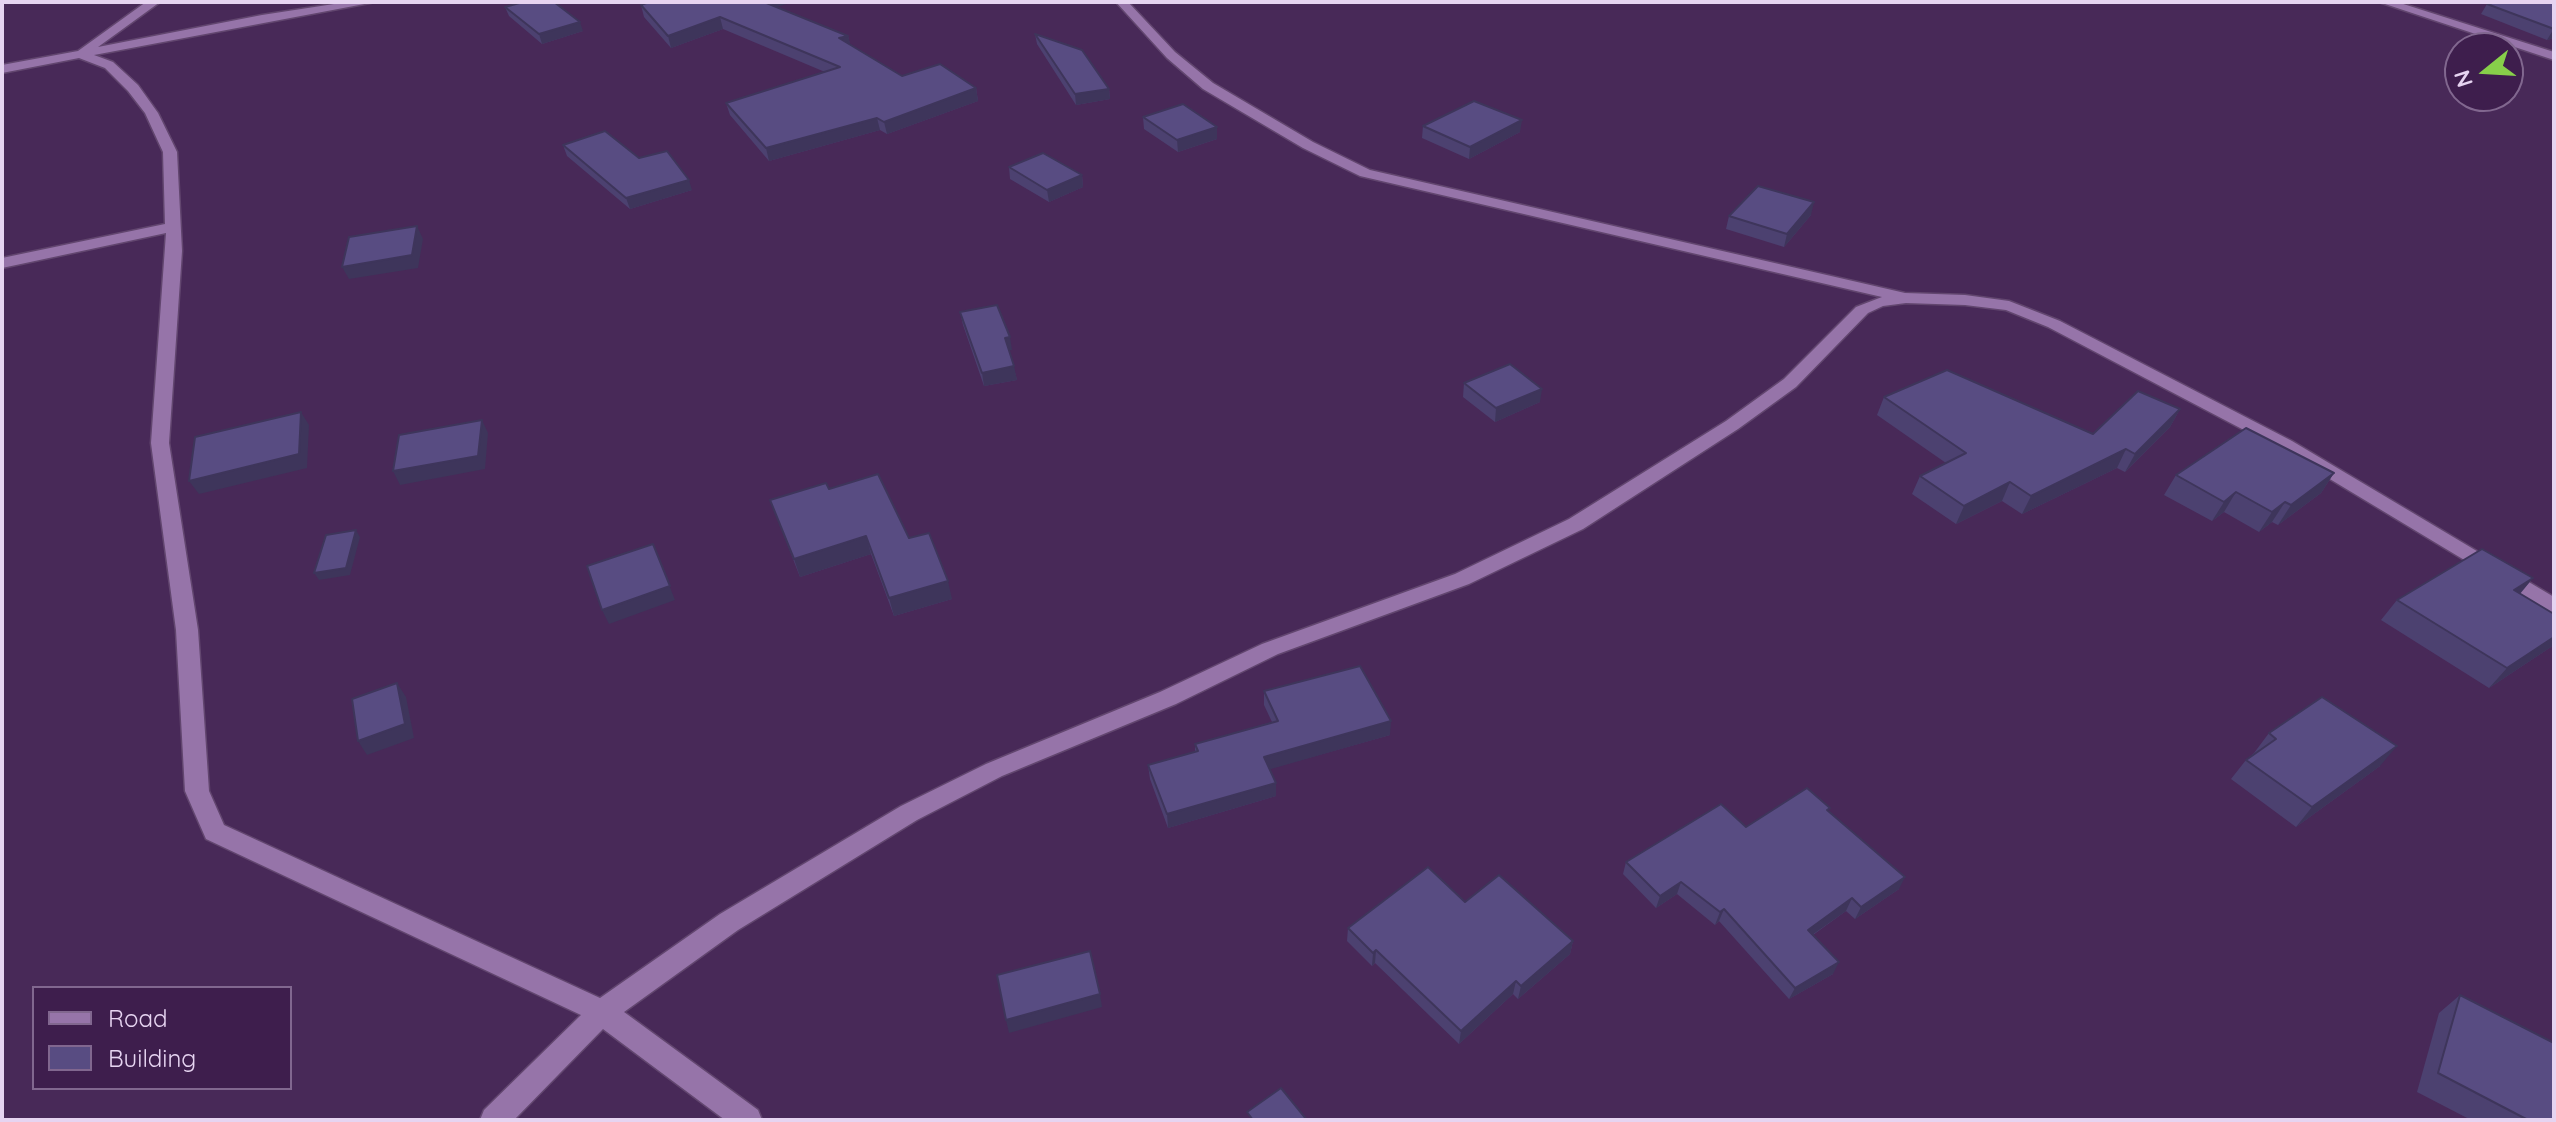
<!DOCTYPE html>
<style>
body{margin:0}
#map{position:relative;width:2556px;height:1122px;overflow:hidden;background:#482958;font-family:Quicksand,sans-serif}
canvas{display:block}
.frame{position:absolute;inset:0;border:4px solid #e6d4f1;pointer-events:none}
.legend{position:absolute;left:32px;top:986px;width:260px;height:104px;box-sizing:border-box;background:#3e1e4d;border:2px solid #81678f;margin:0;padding:10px 14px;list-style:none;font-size:24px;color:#e6d4f1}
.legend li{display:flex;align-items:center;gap:16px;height:40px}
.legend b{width:40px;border:2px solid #81678f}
.north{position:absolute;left:2444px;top:32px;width:80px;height:80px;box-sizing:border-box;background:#3e1e4d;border:2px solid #81678f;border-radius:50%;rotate:252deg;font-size:22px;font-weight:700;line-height:32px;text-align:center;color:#e6d4f1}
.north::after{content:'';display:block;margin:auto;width:28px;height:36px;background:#87cf4a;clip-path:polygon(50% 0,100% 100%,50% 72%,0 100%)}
</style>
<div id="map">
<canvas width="2556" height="1122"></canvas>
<div class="frame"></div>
<ul class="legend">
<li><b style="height:10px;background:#9674a9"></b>Road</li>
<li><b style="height:22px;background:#584c82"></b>Building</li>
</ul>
<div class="north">N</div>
</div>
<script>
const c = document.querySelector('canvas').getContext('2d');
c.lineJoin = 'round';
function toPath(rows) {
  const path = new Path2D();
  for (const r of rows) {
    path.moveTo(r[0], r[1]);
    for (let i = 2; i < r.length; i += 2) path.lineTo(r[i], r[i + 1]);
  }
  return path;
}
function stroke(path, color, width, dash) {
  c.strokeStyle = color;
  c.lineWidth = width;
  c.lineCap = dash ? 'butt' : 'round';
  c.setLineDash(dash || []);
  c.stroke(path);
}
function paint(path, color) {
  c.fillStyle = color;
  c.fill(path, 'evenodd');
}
const minor = toPath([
 [146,2,160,2,98,47,262,15,347,2,375,2,94,55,113,62,138,85,158,113,177,152,182,251,169,443,198,630,209,791,224,825,600,998,720,914,901,806,986,764,1160,692,1262,644,1455,574,1569,519,1726,421,1784,379,1856,307,1882,297,1360,176,1303,148,1203,89,1167,58,1116,2,1128,2,1175,52,1213,83,1313,142,1370,170,1905,293,1965,295,2009,301,2060,321,2292,441,2554,597,2554,614,2280,449,2048,327,2006,310,1965,305,1906,303,1883,306,1868,313,1796,387,1738,429,1583,529,1469,584,1278,654,1176,704,1002,776,917,820,738,930,624,1012,758,1110,762,1120,725,1120,603,1029,514,1120,480,1120,484,1110,581,1015,206,839,185,791,176,630,151,443,166,233,2,268,2,258,165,224,163,152,145,113,128,91,105,68,79,58,2,73,2,65,78,51,146,2],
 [2379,2,2397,2,2554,52,2554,60,2379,2]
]);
stroke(minor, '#62466f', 3);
paint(minor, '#9674a9');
paint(toPath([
 [2554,2,2554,38,2547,40,2481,14,2487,4],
 [641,5,777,7,848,36,850,45,902,76,976,88,978,101,887,134,880,130,769,161,730,115,726,103,825,72,723,29,671,48,644,17],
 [505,7,583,31,542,44,509,16],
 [1035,34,1109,89,1110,99,1076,105,1037,44],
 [1143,117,1217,127,1217,139,1178,152,1144,129],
 [1423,126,1520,132,1469,159,1422,138],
 [563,145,639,158,692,190,630,209,567,156],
 [1009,167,1082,175,1083,187,1049,202,1010,179],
 [1811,215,1784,247,1726,229,1729,216],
 [960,312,1012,350,1009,350,1017,380,984,386,963,325],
 [1464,383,1540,402,1495,422,1463,397],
 [1884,397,2093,434,2180,409,2170,427,2125,472,2117,468,2022,514,2002,501,1956,524,1912,494,1920,476,1946,463,1877,415],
 [2334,473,2321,493,2278,525,2272,522,2259,532,2224,512,2212,521,2164,495,2176,475],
 [829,489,909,538,952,599,894,616,871,554,800,577,770,500],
 [2533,578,2520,594,2554,614,2554,645,2489,688,2381,620,2397,600],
 [1264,691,1390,735,1269,769,1276,796,1168,828,1150,779,1148,765,1195,752,1195,744,1272,722,1264,705],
 [2269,733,2380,766,2296,827,2231,779,2246,760,2254,753],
 [1829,811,1899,889,1855,919,1846,911,1813,935,1833,974,1789,999,1719,921,1715,925,1677,894,1656,908,1623,874,1626,862,1746,827],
 [1465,902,1573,941,1570,954,1518,999,1513,994,1459,1044,1375,963,1372,966,1347,941,1348,928],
 [2460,995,2554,1120,2471,1120,2417,1092,2439,1013]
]), '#4c4170');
paint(toPath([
 [760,2,792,2,763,12],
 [720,17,723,29,671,48,668,36],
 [580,22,583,31,542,44,539,34],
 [2554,29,2554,38,2547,40,2553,30],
 [848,36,851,47,839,38],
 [976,88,978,101,887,134,884,122],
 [1109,89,1110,99,1076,105,1075,94],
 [877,118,880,130,769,161,766,148],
 [1522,120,1520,132,1469,159,1470,147],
 [1217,127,1217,139,1178,152,1177,140],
 [1082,175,1083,187,1049,202,1047,190],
 [689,180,692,190,630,209,626,198],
 [1814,202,1811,215,1784,247,1787,234],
 [417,226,423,239,418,268,349,279,342,267],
 [1010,337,1012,350,1007,351,1005,338],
 [1014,366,1017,380,984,386,982,373],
 [1542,389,1540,402,1495,422,1496,408],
 [2180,409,2170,427,2125,472,2135,454],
 [301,412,309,425,307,468,199,494,189,481],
 [482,420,488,433,485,469,400,485,393,471],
 [2126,449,2117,468,2022,514,2031,496],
 [2334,473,2321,493,2278,525,2291,505],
 [2010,482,2002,501,1956,524,1964,506],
 [2236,492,2224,512,2212,521,2224,502],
 [2285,502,2272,522,2259,532,2272,512],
 [356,530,360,537,350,575,319,580,314,573],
 [866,536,871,554,800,577,794,559],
 [653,544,675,600,609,624,602,610],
 [2533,578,2516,598,2514,590],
 [948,581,952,599,894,616,889,598],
 [2554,637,2554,645,2489,688,2507,668],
 [397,683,406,697,414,738,367,755,358,741],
 [1391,721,1390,735,1264,771,1264,757],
 [2397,746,2380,766,2296,827,2312,807],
 [1276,783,1276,796,1168,828,1167,814],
 [1905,877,1899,889,1855,919,1861,907],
 [1681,882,1677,894,1656,908,1660,896],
 [1852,898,1846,911,1802,942,1808,930],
 [1724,909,1719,921,1715,925,1720,912],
 [1573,941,1570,954,1518,999,1521,986],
 [1376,950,1375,963,1372,966,1373,953],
 [1839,962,1833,974,1789,999,1795,988],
 [1516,981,1513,994,1459,1044,1461,1031],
 [1100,994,1102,1007,1009,1033,1006,1020]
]), '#3e355b');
const building = toPath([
 [523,2,554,2,580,22,539,34,505,7,523,2],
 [649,2,764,2,848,36,839,38,902,76,940,64,976,88,884,122,877,118,766,148,726,103,840,67,720,17,668,36,641,5,649,2],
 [2497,2,2554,2,2554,29,2487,4,2497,2],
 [1035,34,1082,50,1109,89,1075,94,1035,34],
 [1474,101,1522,120,1470,147,1423,126,1474,101],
 [1183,104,1217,127,1177,140,1143,117,1183,104],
 [605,131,639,158,667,151,689,180,626,198,563,145,605,131],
 [1043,153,1082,175,1047,190,1009,167,1043,153],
 [1758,186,1814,202,1787,234,1729,216,1758,186],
 [417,226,412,255,342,267,349,237,417,226],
 [997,305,1010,337,1005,338,1014,366,982,373,960,312,997,305],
 [1510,364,1542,389,1496,408,1464,383,1510,364],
 [1947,370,2093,434,2138,391,2180,409,2135,454,2126,449,2031,496,2010,482,1964,506,1920,476,1966,453,1884,397,1947,370],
 [301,412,299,454,189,481,195,437,301,412],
 [482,420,478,456,393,471,399,435,482,420],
 [2246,428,2334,473,2291,505,2285,502,2272,512,2236,492,2224,502,2176,475,2246,428],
 [878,474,909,538,929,533,948,581,889,598,866,536,794,559,770,500,826,483,829,489,878,474],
 [356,530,346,568,314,573,326,535,356,530],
 [653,544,670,586,602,610,587,566,653,544],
 [2482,549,2533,578,2514,590,2554,614,2554,637,2507,668,2397,600,2482,549],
 [1360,666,1391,721,1264,757,1276,783,1167,814,1148,765,1198,751,1195,744,1278,721,1264,691,1360,666],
 [397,683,405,724,358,741,352,699,397,683],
 [2322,697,2397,746,2312,807,2246,760,2276,739,2269,733,2322,697],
 [1807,788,1830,808,1827,810,1905,877,1861,907,1852,898,1808,930,1839,962,1795,988,1724,909,1720,912,1681,882,1660,896,1626,862,1721,804,1746,827,1807,788],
 [1428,867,1465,902,1499,875,1573,941,1521,986,1516,981,1461,1031,1376,950,1373,953,1348,928,1428,867],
 [1090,951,1100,994,1006,1020,997,975,1090,951],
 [2460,995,2554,1043,2554,1120,2528,1120,2438,1073,2460,995],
 [1281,1088,1307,1120,1253,1120,1247,1112,1281,1088]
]);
paint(building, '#584c82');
stroke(building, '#3e355b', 2);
</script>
